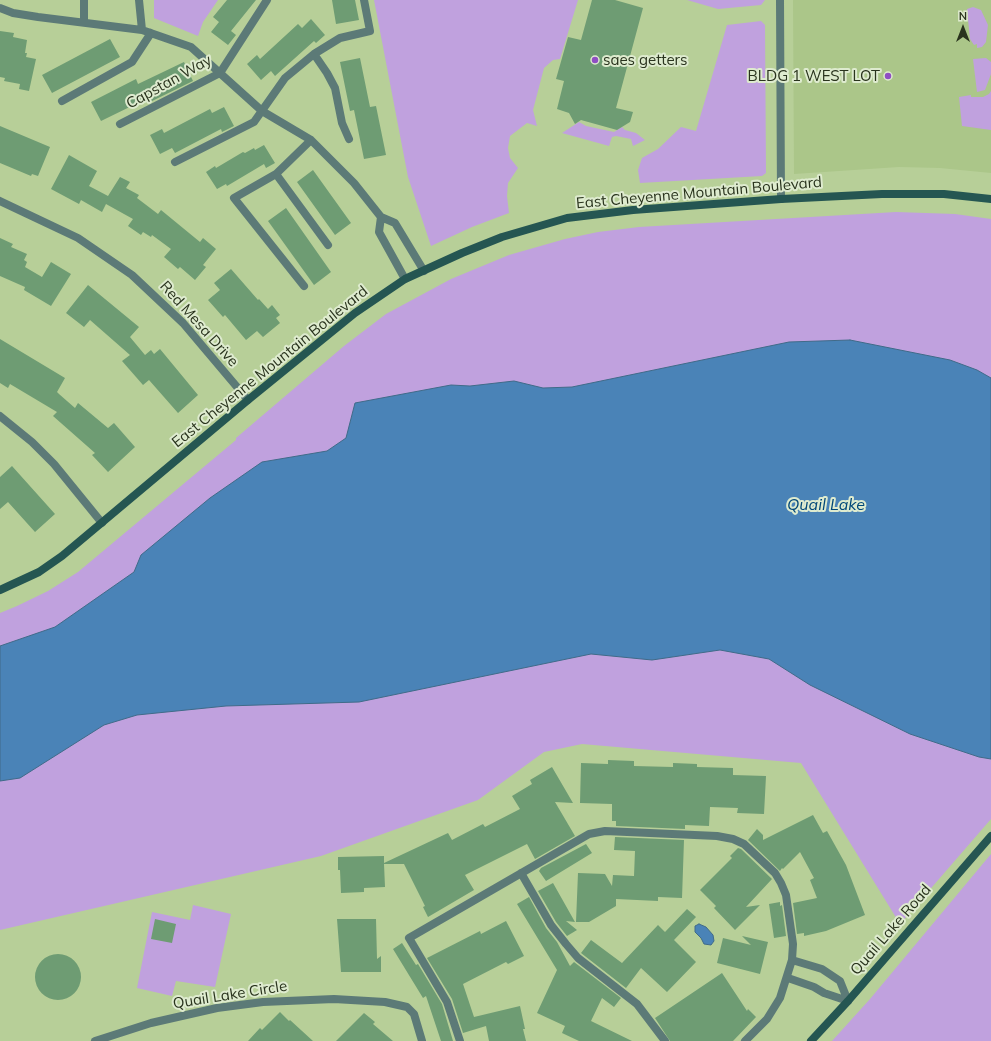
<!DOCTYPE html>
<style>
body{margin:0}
#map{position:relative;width:991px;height:1041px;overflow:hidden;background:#b7cf98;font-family:Mulish,sans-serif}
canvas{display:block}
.north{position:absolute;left:943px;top:8px;width:40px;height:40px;-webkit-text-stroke:3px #deebcf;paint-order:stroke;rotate:0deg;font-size:11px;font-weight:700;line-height:16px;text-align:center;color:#29331d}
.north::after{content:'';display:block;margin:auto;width:14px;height:18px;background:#29331d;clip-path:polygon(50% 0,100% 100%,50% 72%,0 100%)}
</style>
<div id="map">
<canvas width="991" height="1041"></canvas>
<div class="north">N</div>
</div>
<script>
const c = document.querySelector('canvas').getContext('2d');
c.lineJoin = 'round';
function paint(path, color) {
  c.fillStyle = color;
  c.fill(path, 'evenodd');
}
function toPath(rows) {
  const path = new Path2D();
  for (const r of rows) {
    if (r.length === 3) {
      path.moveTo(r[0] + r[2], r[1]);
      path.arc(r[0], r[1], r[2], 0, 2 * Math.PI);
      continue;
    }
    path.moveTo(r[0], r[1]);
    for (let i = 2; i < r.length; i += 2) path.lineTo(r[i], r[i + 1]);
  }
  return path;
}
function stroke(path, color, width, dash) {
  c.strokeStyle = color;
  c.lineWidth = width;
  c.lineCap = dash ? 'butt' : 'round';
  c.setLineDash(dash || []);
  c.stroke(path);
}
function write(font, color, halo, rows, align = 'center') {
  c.font = font + ' Mulish,sans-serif';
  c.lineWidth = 4;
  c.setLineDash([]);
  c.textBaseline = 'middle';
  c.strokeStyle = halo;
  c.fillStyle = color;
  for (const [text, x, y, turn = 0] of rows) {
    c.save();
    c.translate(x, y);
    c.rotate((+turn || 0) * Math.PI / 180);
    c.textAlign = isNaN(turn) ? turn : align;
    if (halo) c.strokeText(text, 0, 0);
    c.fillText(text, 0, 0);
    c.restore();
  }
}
paint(toPath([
 [793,0,991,0,991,173,940,168,899,167,794,174]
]), '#abc689');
paint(toPath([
 [154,0,218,0,203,22,198,36,154,18],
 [374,0,578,0,560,59,553,60,544,68,533,110,537,126,527,123,510,136,508,148,510,158,518,168,508,183,507,196,509,213,472,227,431,246,408,177],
 [687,0,765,0,761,5,718,9],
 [973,7,981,10,988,25,986,42,982,47,977,48,977,44,974,45,970,39,967,9],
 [761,21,765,25,766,173,762,176,640,183,638,170,642,158,658,149,681,127,696,131,727,25],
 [986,58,991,62,991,74,985,90,977,92,973,59],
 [991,91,991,130,962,126,959,97,971,95,971,97,983,97,989,94],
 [579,122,586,126,614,132,622,127,625,130,636,133,645,140,633,146,631,139,616,136,612,137,609,146,562,133],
 [896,212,955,214,991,219,991,819,900,924,801,763,582,744,544,752,478,800,321,856,0,930,0,613,17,606,48,591,78,572,236,440,236,438,344,346,386,314,451,279,509,255,565,239,598,232,639,227],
 [991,854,991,1041,832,1041,870,999],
 [193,905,231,914,215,987,176,981,172,996,137,988,152,912,190,920]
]), '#c0a1de');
const water = toPath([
 [850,340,950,360,977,370,991,378,991,759,979,757,910,734,810,685,769,659,720,650,652,660,591,654,359,702,226,706,137,715,104,725,20,778,0,781,0,646,55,627,134,572,141,555,210,498,262,462,327,451,346,438,355,403,451,385,470,386,514,381,543,388,572,387,789,342,850,340],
 [699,924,706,927,713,935,714,941,711,945,704,944,701,938,695,932,695,926,699,924]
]);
paint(water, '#4a83b7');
stroke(water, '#406b89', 1);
paint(toPath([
 [227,0,256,0,231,31,236,35,228,45,211,32,219,22,213,17],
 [332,0,355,0,359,20,336,24],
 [592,0,615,0,643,8,616,108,633,112,630,122,617,130,581,120,575,124,569,113,557,109,564,81,556,79,568,37,581,40],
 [311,19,325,35,316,43,314,41,275,76,271,71,261,80,247,64,257,55,260,59,298,24,302,28],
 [0,31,14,33,13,37,27,40,25,53,27,53,26,57,36,59,29,91,19,89,20,84,4,81,5,78,0,77],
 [110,39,120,57,52,93,42,75],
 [360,58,370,107,376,106,386,155,364,159,354,110,350,111,340,62],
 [184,62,193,81,148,103,146,99,101,121,91,102,136,79,138,84],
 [224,107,234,126,222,132,221,129,175,153,172,148,160,154,150,135,162,129,164,133,210,109,212,113],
 [0,126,50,147,38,176,32,174,31,176,0,163],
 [264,145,275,163,266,168,264,164,227,186,226,184,217,189,206,172,215,166,216,168,243,152,245,153,254,148,255,150],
 [69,155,97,171,89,186,108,196,120,177,130,182,126,188,139,195,137,198,158,214,161,210,200,242,203,238,216,249,203,265,206,267,195,280,180,267,178,269,164,257,171,249,152,235,151,237,143,232,141,235,128,226,133,219,106,204,102,212,81,200,79,204,51,189],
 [313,170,351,223,335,235,297,182],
 [286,208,331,272,314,285,268,221],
 [0,238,13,244,11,247,27,254,24,260,27,262,25,267,42,277,51,262,71,274,51,306,24,290,25,287,0,276],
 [231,269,258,300,259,299,268,309,272,305,280,315,276,318,280,323,263,337,257,331,246,340,225,315,223,317,208,300,220,290,214,283],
 [88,285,139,327,130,337,145,355,151,350,154,354,160,349,198,395,178,413,149,380,143,385,122,361,130,355,90,320,84,327,66,313],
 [0,339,65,378,57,392,59,394,75,408,78,403,108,428,114,423,135,447,108,472,92,455,95,453,53,416,57,412,10,384,8,388,0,383],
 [12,466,55,514,35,532,8,502,0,509,0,477],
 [608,760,634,761,634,766,673,767,673,763,697,764,697,767,733,768,733,775,766,776,764,814,737,813,738,808,710,807,709,826,685,825,685,829,616,826,616,821,612,821,612,804,580,803,581,763,608,764],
 [552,767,573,803,555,802,575,836,535,859,527,844,465,875,474,890,428,917,423,907,425,906,404,864,384,864,385,887,364,888,364,892,341,893,340,870,338,870,338,857,384,856,384,863,448,833,452,840,483,824,485,827,520,809,512,796,532,784,530,780],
 [813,815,823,833,827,831,846,865,865,915,826,931,804,936,804,933,797,934,793,903,817,898,810,880,814,878,800,852,783,869,782,868,780,871,748,840,757,829,763,835,763,840],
 [615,837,684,840,682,898,658,897,658,901,616,899,616,906,589,922,576,922,578,873,605,874,612,886,613,875,634,876,635,851,614,850],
 [586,844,592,853,546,881,539,871,541,868],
 [738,848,741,849,772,879,746,907,760,905,735,930,714,908,716,906,700,890,732,858,730,856],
 [553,883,575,922,566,921,577,930,567,936,556,922,538,891],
 [529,897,546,928,557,942,570,966,574,962,621,998,614,1007,602,998,591,1021,632,1041,579,1041,562,1033,565,1026,537,1013,557,970,517,904],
 [780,902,780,906,782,905,786,936,774,938,769,904],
 [687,909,696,917,674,940,696,962,667,992,641,968,626,988,581,953,591,940,622,963,658,925,665,932],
 [155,919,176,924,172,943,151,939],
 [337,919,376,919,377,959,381,956,381,972,341,972],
 [506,921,524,956,508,964,506,962,463,984,474,1017,520,1006,525,1029,523,1029,526,1041,489,1041,486,1026,463,1033,452,999,427,958,480,931,481,934],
 [742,936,768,942,760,974,717,963,723,938,751,945],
 [402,943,416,965,418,964,442,1004,453,1041,441,1041,426,996,423,998,393,949],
 [58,977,23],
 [722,973,747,1011,748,1009,756,1017,733,1041,670,1041,655,1018],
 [280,1012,289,1021,290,1020,313,1041,248,1041,260,1028,262,1030],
 [364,1013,375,1022,373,1024,393,1041,336,1041]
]), '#6e9c73');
stroke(toPath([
 [84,0,84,21],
 [139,0,142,30],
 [780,0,781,199],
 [0,8,13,13,38,17,142,30,191,47,262,111,311,140,354,183,381,217,395,223,424,271],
 [314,54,327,73,335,88,342,123,349,139],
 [62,101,132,62,151,33],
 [120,124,220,73,267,0],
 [175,162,254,122,285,78,314,54,340,38,370,31,364,0],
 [276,174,328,245],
 [0,201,78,238,132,275,183,323,248,400],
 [381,217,379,232,405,279],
 [304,286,234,198,276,174,311,140],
 [0,416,32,442,54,464,102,523],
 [521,873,551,925,566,944,578,958,637,1004,665,1041],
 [792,960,822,969,840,981,848,1001],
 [788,978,814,987,824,993,848,1001],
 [95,1041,151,1023,217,1008,263,1002,334,999,385,1002,407,1007,414,1014,422,1041],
 [460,1041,447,1002,409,938,589,834,605,831,717,836,733,839,744,844,775,873,781,883,786,895,793,944,792,960,780,998,767,1019,745,1041]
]), '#5c7a77', 8);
stroke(toPath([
 [0,590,39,572,62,556,248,400,355,313,405,279,462,253,502,237,567,218,633,210,781,199,882,194,944,194,991,199],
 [811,1041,848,1001,991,836]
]), '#255652', 8);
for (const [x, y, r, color] of [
 [595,60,4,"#8f4ec3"],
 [888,76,4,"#8f4ec3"]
]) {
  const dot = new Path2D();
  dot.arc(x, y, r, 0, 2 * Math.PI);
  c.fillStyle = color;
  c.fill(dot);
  stroke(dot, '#deebcf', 1.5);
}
write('15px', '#29331d', '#deebcf', [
 ["saes getters",603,60],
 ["BLDG 1 WEST LOT",880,76,"right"]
], 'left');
write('15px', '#29331d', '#deebcf', [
 ["Capstan Way",169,82,-29],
 ["East Cheyenne Mountain Boulevard",699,193,-5],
 ["Red Mesa Drive",199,324,48],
 ["East Cheyenne Mountain Boulevard",270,367,-39],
 ["Quail Lake Road",891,930,-49],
 ["Quail Lake Circle",230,995,-9]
]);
write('italic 16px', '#004778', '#deebcf', [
 ["Quail Lake",826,505]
]);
</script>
